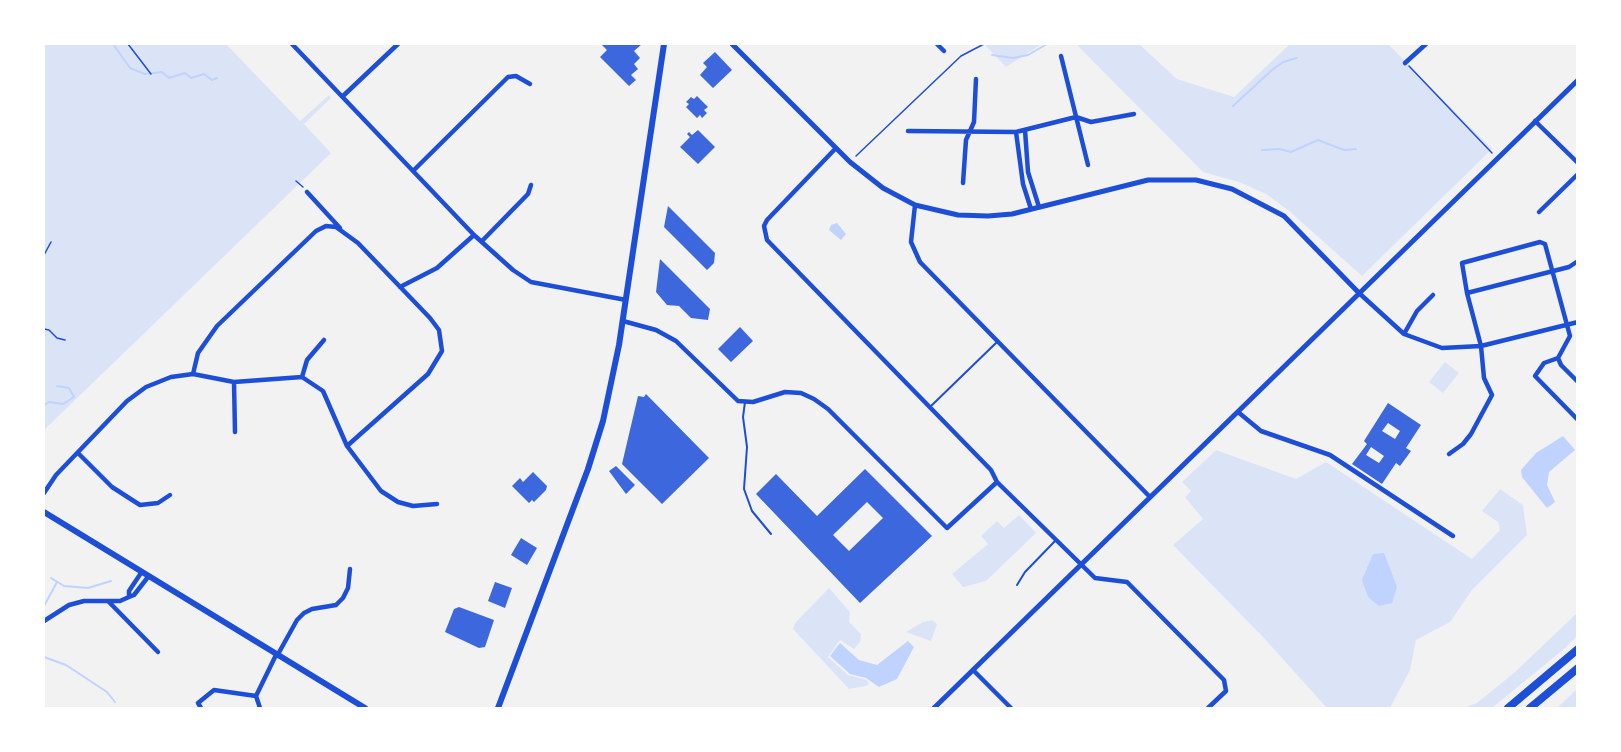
<!DOCTYPE html>
<style>
body{margin:0}
#map{position:relative;width:1621px;height:752px;overflow:hidden;background:#f2f2f2;font-family:"Titillium Web",sans-serif}
canvas{display:block}
.frame{position:absolute;inset:0;border:45px solid #fff;pointer-events:none}
</style>
<div id="map">
<canvas width="1621" height="752"></canvas>
<div class="frame"></div>
</div>
<script>
const c = document.querySelector('canvas').getContext('2d');
c.lineJoin = 'round';
function paint(path, color) {
  c.fillStyle = color;
  c.fill(path, 'evenodd');
}
function toPath(rows) {
  const path = new Path2D();
  for (const r of rows) {
    path.moveTo(r[0], r[1]);
    for (let i = 2; i < r.length; i += 2) path.lineTo(r[i], r[i + 1]);
  }
  return path;
}
function stroke(path, color, width, dash) {
  c.strokeStyle = color;
  c.lineWidth = width;
  c.lineCap = dash ? 'butt' : 'round';
  c.setLineDash(dash || []);
  c.stroke(path);
}
paint(toPath([
 [44,44,226,44,300,121,329,95,331,98,304,124,331,153,44,430],
 [984,44,1042,44,1006,67],
 [1076,44,1139,44,1177,79,1234,97,1290,44,1388,44,1492,149,1362,276,1288,210,1266,194,1239,182,1203,172],
 [1445,362,1459,373,1443,393,1429,382],
 [1216,450,1296,479,1326,462,1472,559,1500,530,1498,522,1482,511,1500,489,1523,505,1527,535,1472,590,1450,622,1416,640,1410,670,1390,708,1327,708,1263,637,1173,545,1203,519,1185,497,1191,491,1182,482],
 [1019,515,1036,533,986,581,963,587,952,574,988,544,981,536,997,521,1004,528],
 [829,588,850,612,849,622,861,634,860,642,854,649,840,640,828,657,848,675,867,680,869,684,865,686,849,689,793,629,795,623],
 [1577,613,1577,636,1565,648,1492,708,1463,708,1477,703,1515,672],
 [932,620,937,624,931,641,906,632,923,622],
 [1577,689,1577,708,1557,708]
]), '#dbe4f7');
paint(toPath([
 [837,223,846,234,841,240,829,230,831,225],
 [1563,436,1575,450,1549,472,1547,485,1555,502,1547,508,1522,477,1521,470,1536,453],
 [1384,553,1397,587,1392,603,1379,606,1368,597,1362,580,1373,554],
 [908,641,914,647,897,679,879,687,866,678,850,674,830,656,840,643,859,660,877,665]
]), '#bfd3fe');
stroke(toPath([
 [113,44,130,68,145,74,162,72,169,78,185,73,191,78,204,74,212,80,217,78],
 [992,55,1013,58,1028,55,1047,44],
 [1233,106,1272,70,1283,62,1297,58],
 [1262,150,1279,149,1291,152,1318,140,1344,150,1356,149],
 [44,405,49,402,63,404,74,397,69,388,57,386],
 [51,578,64,586,88,588,111,581],
 [44,606,57,582],
 [44,657,66,665,107,692,115,702]
]), '#bfd3fe', 2);
paint(toPath([
 [604,44,642,44,634,51,640,58,634,64,638,69,631,75,636,80,629,86,600,57,607,50,602,45],
 [715,52,732,70,713,88,700,75,707,67,703,63],
 [697,96,708,107,704,110,707,113,702,118,700,115,697,118,686,107,689,104,686,102,691,97,694,99],
 [698,130,715,147,698,164,680,147,690,137,687,134,689,132,692,135],
 [668,206,715,253,714,263,707,270,664,227],
 [660,259,710,309,708,320,691,318,679,306,667,305,656,292],
 [740,327,753,341,731,362,718,349],
 [646,394,709,458,662,504,622,464,638,396,644,397],
 [1388,403,1421,425,1406,448,1411,451,1400,466,1396,463,1382,484,1352,464,1367,444,1364,441],
 [1388,423,1400,431,1395,439,1382,431],
 [1371,447,1384,456,1379,463,1366,455],
 [616,466,635,485,626,494,609,471],
 [865,469,932,536,860,603,756,494,776,474,817,516],
 [867,502,883,518,849,551,833,535],
 [533,472,547,486,546,490,534,502,532,500,529,503,512,486,520,478,523,482],
 [521,538,537,548,527,565,511,555],
 [495,582,512,588,505,608,488,601],
 [459,607,494,620,485,647,479,648,445,632,454,609]
]), '#3d67dc');
stroke(toPath([
 [128,44,151,74],
 [1409,66,1492,153],
 [856,156,961,56,984,44],
 [296,181,303,187],
 [44,255,51,242],
 [44,329,49,330,57,338,65,340]
]), '#1d4ed8', 1.5);
stroke(toPath([
 [745,402,743,417,747,447,744,489,752,511,771,534],
 [930,407,997,342],
 [1017,585,1025,572,1056,540]
]), '#1d4ed8', 2);
stroke(toPath([
 [292,44,474,235,513,270,531,282,626,300],
 [937,44,944,51],
 [1061,56,1088,165],
 [1405,63,1426,44],
 [343,96,398,44],
 [1535,121,1578,163],
 [1025,130,1028,172,1039,207],
 [908,131,1016,132,1076,117,1091,122,1134,114],
 [1016,132,1023,184,1031,209],
 [836,148,767,220,764,226,767,240,991,470,997,482,1095,578,1127,582,1224,680,1226,691,1208,708],
 [414,170,508,77,516,76,530,84],
 [963,183,966,140,974,122,976,79],
 [307,192,340,228],
 [915,205,911,242,920,262,1150,497],
 [1539,212,1578,174],
 [482,241,528,194,531,185],
 [400,287,437,268,474,235],
 [1359,293,1404,334,1442,348,1481,346,1578,322],
 [1467,293,1462,263,1540,242,1545,244,1570,336,1558,358,1561,365,1578,382],
 [623,321,656,330,676,341,738,401,753,402,785,392,801,393,814,399,828,409,947,528,997,482],
 [1404,334,1417,311,1433,295],
 [1558,358,1544,363,1535,376,1578,420],
 [193,374,198,353,217,326,316,231,326,226,336,227,358,243,430,318,439,330,442,351,428,374,347,446],
 [302,377,307,360,324,340],
 [234,382,235,432],
 [1238,412,1261,431,1330,455,1453,536],
 [78,453,112,487,140,505,158,503,170,495],
 [1449,454,1463,444,1471,434,1492,395,1484,378,1481,346,1467,293,1569,267,1578,261],
 [44,493,56,475,127,401,146,387,171,377,193,374,234,382,302,377,323,391,347,446,381,491,398,502,413,506,437,504],
 [141,573,129,591,129,597,134,595,148,577],
 [109,602,158,652],
 [44,621,69,605,84,601,120,601,129,597],
 [277,656,297,620,304,613,312,609,336,605,343,598,348,588,350,569],
 [973,670,1011,708],
 [201,708,198,703,214,690,256,696],
 [260,708,256,696,276,655]
]), '#1d4ed8', 4.5);
stroke(toPath([
 [732,44,850,162,883,188,915,205,958,215,988,216,1012,214,1148,180,1196,180,1232,189,1284,216,1359,293],
 [934,708,1578,80]
]), '#1d4ed8', 5);
stroke(toPath([
 [44,512,365,708],
 [498,708,588,469,603,421,619,345,664,44]
]), '#1d4ed8', 6);
stroke(toPath([
 [1508,708,1578,649],
 [1530,708,1578,668]
]), '#1d4ed8', 8);
</script>
